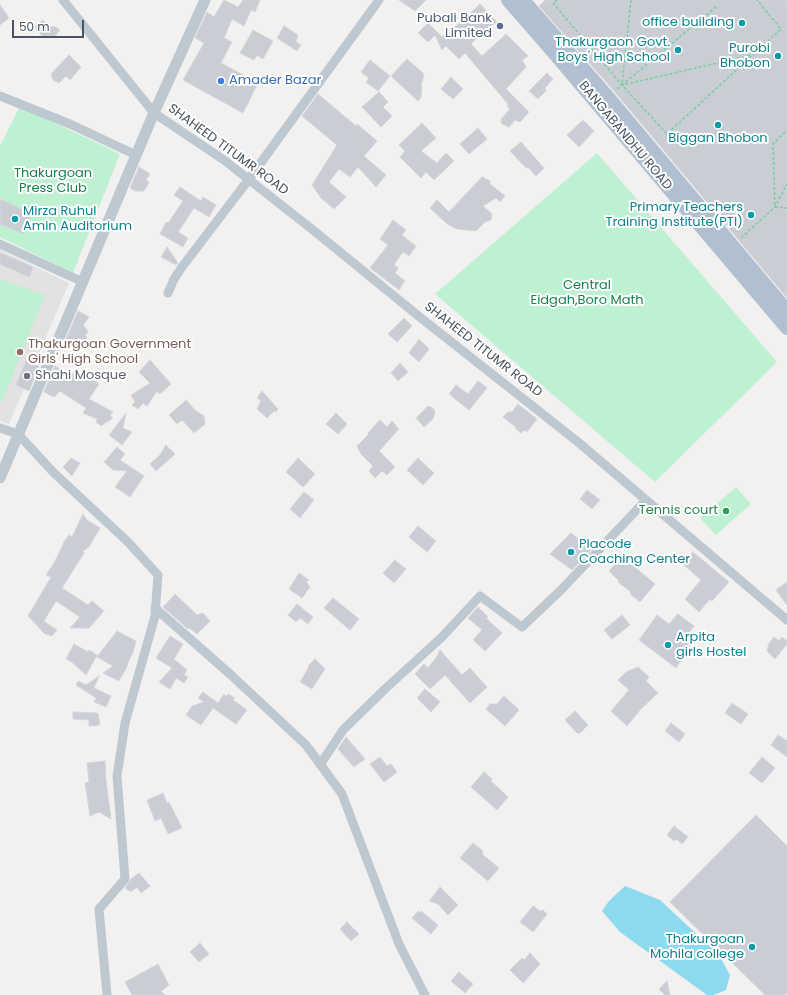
<!DOCTYPE html>
<style>
body{margin:0}
#map{position:relative;width:787px;height:995px;overflow:hidden;background:#f3f0f0;font-family:Poppins,sans-serif}
canvas{display:block}
.scale{position:absolute;left:12px;top:20px;width:72px;height:18px;box-sizing:border-box;border:2px solid #48545f;border-top:0;padding-left:5px;font-size:12px;line-height:14px;white-space:nowrap;color:#48545f;-webkit-text-stroke:3px #fff;paint-order:stroke}
</style>
<div id="map">
<canvas width="787" height="995"></canvas>
<div class="scale">50 m</div>
</div>
<script>
const c = document.querySelector('canvas').getContext('2d');
c.lineJoin = 'round';
function paint(path, color) {
  c.fillStyle = color;
  c.fill(path, 'evenodd');
}
function toPath(rows) {
  const path = new Path2D();
  for (const r of rows) {
    path.moveTo(r[0], r[1]);
    for (let i = 2; i < r.length; i += 2) path.lineTo(r[i], r[i + 1]);
  }
  return path;
}
function stroke(path, color, width, dash) {
  c.strokeStyle = color;
  c.lineWidth = width;
  c.lineCap = dash ? 'butt' : 'round';
  c.setLineDash(dash || []);
  c.stroke(path);
}
function write(font, color, halo, rows, align = 'center') {
  c.font = font + ' Poppins,sans-serif';
  c.lineWidth = 4;
  c.setLineDash([]);
  c.textBaseline = 'middle';
  c.strokeStyle = halo;
  c.fillStyle = color;
  for (const [text, x, y, turn = 0] of rows) {
    c.save();
    c.translate(x, y);
    c.rotate((+turn || 0) * Math.PI / 180);
    c.textAlign = isNaN(turn) ? turn : align;
    if (halo) c.strokeText(text, 0, 0);
    c.fillText(text, 0, 0);
    c.restore();
  }
}
paint(toPath([
 [0,250,69,283,9,424,0,421]
]), '#e4e1e2');
paint(toPath([
 [20,106,120,154,73,273,0,237,0,146],
 [597,153,777,362,655,482,435,294],
 [0,279,45,295,2,402,0,401],
 [736,487,751,504,716,535,700,518]
]), '#bef1d2');
paint(toPath([
 [625,886,660,900,719,955,730,975,726,990,713,995,707,995,620,932,602,911,609,901]
]), '#8bdaef');
const building = toPath([
 [224,0,238,7,243,0,260,0,255,12,251,10,244,26,232,19,224,38,232,42,221,63,258,83,243,113,183,80,204,43,195,38,207,12,214,17,224,0],
 [399,0,426,0,415,11,399,0],
 [545,0,787,0,787,298,614,91,539,6,545,0],
 [480,4,497,22,488,27,489,27,471,44,482,56,506,34,528,56,522,60,526,67,506,89,529,112,520,122,515,120,509,127,502,124,501,119,510,109,507,106,508,104,465,53,459,59,446,46,442,50,435,35,428,42,418,33,428,23,442,37,453,26,454,28,480,4],
 [0,5,9,18,0,25,0,5],
 [43,20,48,26,56,27,60,30,54,37,49,35,43,37,34,27,43,20],
 [284,26,298,35,296,42,301,45,297,51,277,38,284,26],
 [253,30,273,41,263,59,257,55,254,60,240,53,253,30],
 [69,55,81,67,70,80,66,76,59,83,53,80,51,74,69,55],
 [407,59,424,74,421,86,422,87,421,97,418,101,391,76,407,59],
 [370,60,390,76,378,91,366,82,369,78,361,72,370,60],
 [547,73,553,79,545,88,546,91,538,99,529,91,547,73],
 [451,77,463,89,453,99,441,89,451,77],
 [379,92,388,102,383,107,392,116,381,127,362,107,379,92],
 [318,94,356,126,357,124,377,141,364,156,386,175,376,187,358,167,350,177,339,169,329,182,346,197,334,209,321,198,312,185,337,145,302,116,318,94],
 [583,120,594,131,579,147,567,135,583,120],
 [422,123,436,138,421,151,437,163,446,153,454,161,434,180,426,172,421,178,400,157,405,151,399,145,422,123],
 [478,128,487,139,469,154,460,144,478,128],
 [521,142,544,168,536,176,529,168,525,167,510,151,521,142],
 [139,167,150,174,146,180,149,182,144,191,135,191,130,188,139,167],
 [482,177,490,181,490,184,505,196,500,202,496,198,483,206,492,214,491,220,485,222,476,231,457,229,447,224,430,208,437,200,449,212,482,177],
 [180,187,201,201,203,197,216,205,209,217,194,208,178,232,188,238,183,247,160,234,166,222,168,223,183,201,174,195,180,187],
 [0,199,32,214,24,234,0,224,0,199],
 [393,220,406,230,402,235,416,246,409,256,403,252,394,265,398,268,395,273,405,281,399,290,370,268,388,245,380,239,393,220],
 [167,247,178,263,176,265,161,257,167,247],
 [0,253,33,267,29,277,0,264,0,253],
 [78,311,89,317,83,325,88,331,85,336,87,337,80,346,66,339,78,311],
 [404,318,412,326,397,342,388,334,404,318],
 [419,339,429,349,419,362,409,353,419,339],
 [150,360,171,384,160,394,157,391,147,406,143,403,138,409,132,405,135,402,131,395,150,383,139,372,150,360],
 [26,361,39,366,29,391,16,385,26,361],
 [400,363,408,372,398,381,391,373,400,363],
 [55,366,67,373,68,371,84,379,86,375,99,384,89,399,113,412,110,416,113,418,101,426,96,422,97,419,83,413,86,408,60,391,54,397,44,392,55,366],
 [478,381,487,388,469,410,449,394,456,385,468,394,478,381],
 [262,391,278,409,276,412,274,411,267,418,257,409,261,401,257,398,262,391],
 [186,400,195,410,204,416,205,424,194,433,182,420,177,424,169,415,186,400],
 [518,404,537,419,527,432,524,430,521,433,515,428,516,427,503,417,508,412,512,412,518,404],
 [428,406,433,408,435,412,433,419,424,427,416,418,428,406],
 [126,413,123,428,132,432,122,445,109,435,126,413],
 [336,413,347,424,338,434,326,424,336,413],
 [380,420,387,427,392,421,399,429,379,451,395,467,387,475,382,471,375,478,369,471,373,466,361,454,357,446,369,434,368,433,380,420],
 [166,445,175,454,156,471,150,464,160,455,166,445],
 [117,447,125,454,120,460,144,476,130,497,115,487,127,471,113,470,104,462,117,447],
 [71,458,80,463,72,476,63,467,71,458],
 [298,458,315,474,303,487,286,472,298,458],
 [418,458,434,473,423,485,407,470,418,458],
 [587,490,600,500,592,509,580,499,587,490],
 [304,492,314,500,300,518,290,509,304,492],
 [83,514,87,520,100,528,89,547,83,551,84,553,62,588,88,605,92,601,104,611,89,628,70,628,80,617,56,601,44,621,57,630,52,636,45,634,28,616,51,577,46,575,54,563,64,543,63,543,69,535,72,537,83,514],
 [418,526,436,541,427,552,409,537,418,526],
 [571,533,592,549,572,570,550,554,571,533],
 [693,552,729,582,712,601,710,599,699,612,685,599,701,580,683,564,693,552],
 [624,554,632,563,631,564,655,584,640,602,630,594,631,592,618,582,619,581,609,571,624,554],
 [395,560,406,569,394,583,383,573,395,560],
 [299,573,309,580,306,582,310,587,302,598,289,589,299,573],
 [787,582,787,605,776,590,787,582],
 [175,594,197,615,203,613,210,621,197,634,189,628,188,629,163,607,175,594],
 [333,598,359,619,350,630,324,608,333,598],
 [297,604,313,617,308,624,300,618,296,622,288,615,297,604],
 [478,607,488,617,486,618,502,633,485,651,473,640,482,630,468,618,478,607],
 [678,614,694,626,686,636,693,641,676,668,639,640,657,615,669,624,678,614],
 [622,615,630,625,612,639,604,630,622,615],
 [117,631,136,641,133,652,127,665,128,665,119,681,103,673,113,666,97,657,117,631],
 [170,636,183,644,174,659,187,670,184,675,188,677,184,683,176,678,170,689,159,682,172,668,156,658,170,636],
 [774,637,779,641,782,637,787,641,787,644,775,659,767,651,769,643,774,637],
 [74,644,88,652,89,650,97,655,86,675,73,663,66,659,74,644],
 [440,650,462,675,470,668,487,687,470,703,445,675,430,689,415,674,424,664,428,668,436,658,440,650],
 [315,659,325,669,312,689,300,682,309,667,308,666,315,659],
 [638,667,649,677,646,681,658,693,640,710,627,726,611,711,629,690,618,680,626,672,638,667],
 [99,676,94,688,111,696,106,707,94,702,96,698,76,685,78,681,86,685,99,676],
 [425,689,440,702,431,712,417,698,425,689],
 [203,692,218,703,224,694,226,697,228,694,235,698,233,700,247,710,236,724,213,708,201,725,186,715,192,706,204,702,198,698,203,692],
 [504,696,519,710,505,726,486,709,490,704,497,704,504,696],
 [732,703,748,714,741,724,725,713,732,703],
 [575,711,588,725,580,733,577,733,565,720,575,711],
 [73,712,98,713,100,725,89,726,89,720,73,719,73,712],
 [671,723,685,734,679,742,665,731,671,723],
 [778,735,787,741,787,757,771,745,778,735],
 [346,737,365,759,354,767,338,749,346,737],
 [380,757,387,766,391,764,397,772,384,782,370,764,380,757],
 [762,757,775,768,762,783,749,773,762,757],
 [105,761,106,772,105,772,111,819,99,812,90,816,85,783,89,782,87,763,105,761],
 [484,772,492,779,491,781,508,797,497,810,471,787,484,772],
 [163,793,167,803,169,802,182,828,168,834,161,818,155,821,147,800,163,793],
 [756,815,787,846,787,993,785,995,765,995,670,902,756,815],
 [674,826,688,837,682,844,676,839,674,841,667,835,674,826],
 [473,843,483,851,482,854,499,868,488,881,460,858,473,843],
 [139,873,150,886,141,893,137,887,131,892,125,888,131,879,139,873],
 [440,887,458,905,448,915,438,904,429,901,440,887],
 [533,906,540,911,543,910,547,914,533,932,520,922,533,906],
 [418,911,420,913,421,911,438,925,431,934,412,918,418,911],
 [347,922,359,934,351,941,340,929,347,922],
 [200,943,209,954,199,962,190,952,200,943],
 [530,953,540,964,523,983,510,970,522,958,524,960,530,953],
 [158,964,169,985,161,991,165,995,132,995,125,982,158,964],
 [459,972,473,984,465,993,451,981,459,972],
 [667,981,670,995,665,995,659,989,667,981]
]);
paint(building, '#cacdd3');
stroke(building, '#d4d6dc', 1);
stroke(toPath([
 [557,0,553,3,622,85,667,134,781,29,757,0],
 [631,0,622,85,717,6],
 [617,89,622,85,752,55],
 [775,205,773,144,787,130],
 [775,207,787,208],
 [741,238,775,207,787,184]
]), '#75d0a3', 1.5, [3, 2]);
stroke(toPath([
 [63,0,154,113,224,160,313,230,421,318,578,442,787,620],
 [0,96,70,124,136,155],
 [0,244,83,282],
 [168,293,174,279,182,267,249,179,379,0],
 [0,428,18,434,53,472,128,542,158,575,155,616,125,723,117,776,125,879,99,909,107,995],
 [155,608,231,675,306,745,342,794,399,944,425,995],
 [320,765,343,730,385,689,442,637,480,596,522,627,562,589,646,500]
]), '#bec8d0', 9);
stroke(toPath([
 [0,478,153,115,205,0]
]), '#bec8d0', 11);
stroke(toPath([
 [508,0,555,54,787,328],
 [523,0,607,96,787,311]
]), '#b0c0d0', 14);
for (const [x, y, r, color] of [
 [742,23,4,"#0f9aa8"],
 [500,26,4,"#5c6f8a"],
 [678,50,4,"#0f9aa8"],
 [778,56,4,"#0f9aa8"],
 [221,81,4,"#3f7fe0"],
 [718,125,4,"#0f9aa8"],
 [751,215,4,"#0f9aa8"],
 [15,219,4,"#0f9aa8"],
 [20,352,4,"#8d6e63"],
 [27,376,4,"#6b7280"],
 [726,511,4,"#2e9e5b"],
 [571,552,4,"#0f9aa8"],
 [668,645,4,"#0f9aa8"],
 [752,947,4,"#0f9aa8"]
]) {
  const dot = new Path2D();
  dot.arc(x, y, r, 0, 2 * Math.PI);
  c.fillStyle = color;
  c.fill(dot);
  stroke(dot, '#fff', 1.5);
}
write('13px', '#4e5e75', '#fff', [
 ["Pubali Bank",492,19],
 ["Limited",492,34]
], 'right');
write('13px', '#0d838f', '#fff', [
 ["office building",734,23],
 ["Thakurgaon Govt.",670,43],
 ["Boys' High School",670,58],
 ["Purobi",770,49],
 ["Bhobon",770,64],
 ["Biggan Bhobon",718,139,"center"],
 ["Primary Teachers",743,208],
 ["Training Institute(PTI)",743,223],
 ["Mirza Ruhul",23,212,"left"],
 ["Amin Auditorium",23,227,"left"],
 ["Placode",579,545,"left"],
 ["Coaching Center",579,560,"left"],
 ["Arpita",676,638,"left"],
 ["girls Hostel",676,653,"left"],
 ["Thakurgoan",744,940],
 ["Mohila college",744,955]
], 'right');
write('13px', '#366cbe', '#fff', [
 ["Amader Bazar",229,81]
], 'left');
write('13px', '#48545f', '#fff', [
 ["BANGABANDHU ROAD",625,136,50],
 ["SHAHEED TITUMR ROAD",228,150,36],
 ["SHAHEED TITUMR ROAD",483,350,38]
]);
write('13px', '#15834c', '#fff', [
 ["Thakurgoan",53,174],
 ["Press Club",53,189],
 ["Central",587,286],
 ["Eidgah,Boro Math",587,301]
]);
write('13px', '#785e54', '#fff', [
 ["Thakurgoan Government",28,345],
 ["Girls' High School",28,360]
], 'left');
write('13px', '#5b616d', '#fff', [
 ["Shahi Mosque",35,376]
], 'left');
write('13px', '#27864d', '#fff', [
 ["Tennis court",718,511]
], 'right');
</script>
